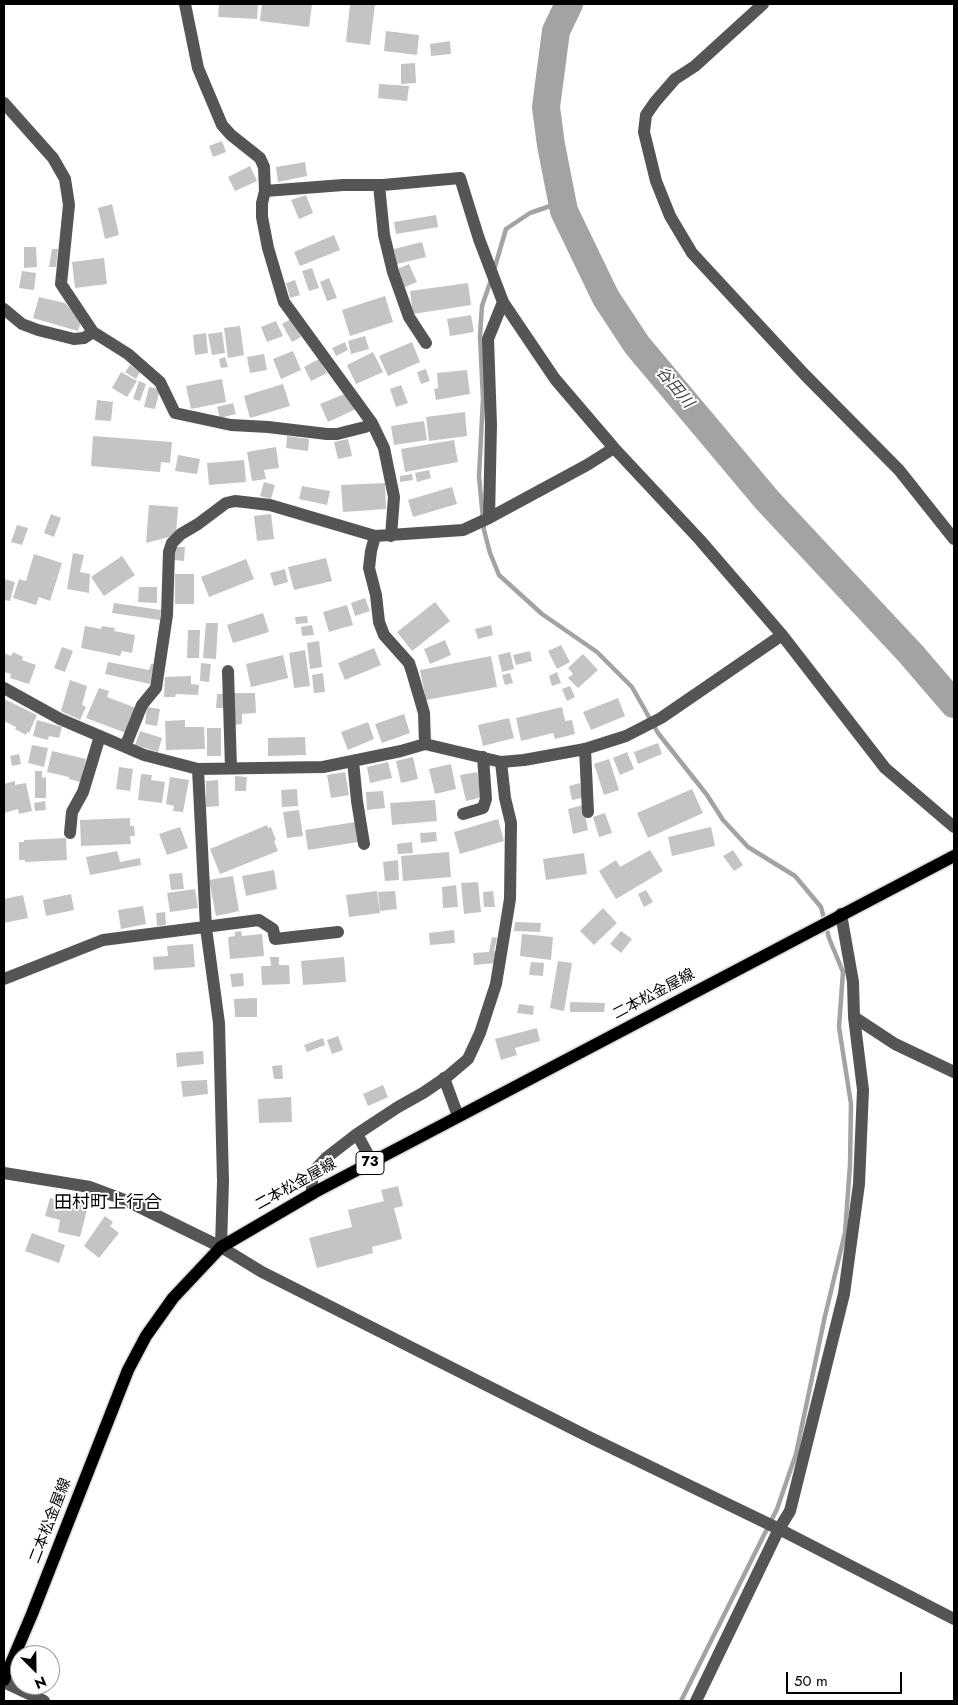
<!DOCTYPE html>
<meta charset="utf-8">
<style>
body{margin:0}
#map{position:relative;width:958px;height:1705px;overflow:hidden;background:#fff;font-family:Jost,sans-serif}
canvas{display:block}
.frame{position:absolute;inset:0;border:5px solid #000;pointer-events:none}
.north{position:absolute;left:10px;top:1645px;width:50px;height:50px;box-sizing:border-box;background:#fff;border:1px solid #999;border-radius:50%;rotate:157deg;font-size:14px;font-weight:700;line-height:20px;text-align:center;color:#000}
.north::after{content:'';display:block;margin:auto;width:18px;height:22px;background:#000;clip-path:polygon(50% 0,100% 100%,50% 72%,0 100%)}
.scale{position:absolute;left:786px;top:1672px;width:116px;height:22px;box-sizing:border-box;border:2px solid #000;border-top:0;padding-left:6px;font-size:15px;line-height:18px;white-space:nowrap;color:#000;-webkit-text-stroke:4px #fff;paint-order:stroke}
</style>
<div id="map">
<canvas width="958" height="1705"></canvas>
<div class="frame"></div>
<div class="north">N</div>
<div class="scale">50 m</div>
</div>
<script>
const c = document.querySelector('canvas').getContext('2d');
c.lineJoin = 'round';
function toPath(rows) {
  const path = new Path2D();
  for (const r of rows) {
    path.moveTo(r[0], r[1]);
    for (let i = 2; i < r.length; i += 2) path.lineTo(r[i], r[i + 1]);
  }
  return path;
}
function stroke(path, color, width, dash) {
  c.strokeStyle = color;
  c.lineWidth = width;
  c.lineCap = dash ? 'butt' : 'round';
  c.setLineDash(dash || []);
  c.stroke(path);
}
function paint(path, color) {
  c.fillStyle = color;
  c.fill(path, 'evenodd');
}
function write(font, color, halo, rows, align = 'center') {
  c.font = font + ' Jost,"Noto Sans JP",sans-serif';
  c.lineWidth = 4;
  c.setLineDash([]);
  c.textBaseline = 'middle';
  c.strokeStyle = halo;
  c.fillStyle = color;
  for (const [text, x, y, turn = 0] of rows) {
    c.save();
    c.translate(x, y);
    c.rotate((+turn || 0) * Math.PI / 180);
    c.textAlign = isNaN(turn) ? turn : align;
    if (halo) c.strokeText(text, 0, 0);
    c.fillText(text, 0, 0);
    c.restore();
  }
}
stroke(toPath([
 [494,270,506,229,530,213,562,202],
 [491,280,482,306,480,336,483,399,479,476,484,530,490,553,499,575,542,614,597,652,632,687,658,733,707,795,723,820,748,847,795,876,821,907,829,938,843,972,839,1027,851,1104,850,1165,845,1233,825,1316,796,1454,777,1509,681,1701]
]), '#a3a3a3', 4.5);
stroke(toPath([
 [569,4,556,31,546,107,551,145,564,211,606,298,637,345,767,500,911,654,954,704]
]), '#a3a3a3', 28);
paint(toPath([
 [219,4,258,4,257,19,218,17],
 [262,4,312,4,309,27,260,21],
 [350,4,375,4,370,45,346,42],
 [386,31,419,35,417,55,384,51],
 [450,41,451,54,431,56,430,44],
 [415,63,416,83,401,84,401,64],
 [379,84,409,86,407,101,378,98],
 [222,141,226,152,213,157,209,146],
 [305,162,307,176,278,182,276,167],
 [250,166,257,181,235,191,228,177],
 [306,195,313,213,299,219,291,200],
 [112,204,119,235,105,239,98,208],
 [436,215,438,227,396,234,394,222],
 [334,235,340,250,300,266,294,252],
 [422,242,426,257,397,264,394,249],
 [24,247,36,247,37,267,24,268],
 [52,249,58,249,56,267,49,267],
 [104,258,107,284,75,288,72,262],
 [409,264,417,282,403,288,395,270],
 [312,268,319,288,309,291,302,271],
 [22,271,36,273,34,290,19,288],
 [329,278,337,298,327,301,320,282],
 [295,280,300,295,290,298,286,283],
 [468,283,471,305,413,314,410,291],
 [385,296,393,322,350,336,342,310],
 [39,297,65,303,81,321,78,331,33,318],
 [471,315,474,332,450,336,447,319],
 [291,319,301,337,292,342,282,324],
 [276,321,283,336,267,342,261,327],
 [240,326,244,355,228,358,224,328],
 [222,332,225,353,212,355,208,334],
 [206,333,208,353,195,355,193,335],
 [365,336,369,349,351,354,348,341],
 [345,342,348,350,336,356,332,348],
 [412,342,420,362,388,376,379,356],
 [293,351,301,370,281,379,273,359],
 [373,352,383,372,356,384,347,365],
 [264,354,267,370,250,373,247,357],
 [225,357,228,367,221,368,219,359],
 [319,359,327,373,311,381,304,367],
 [130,365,140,372,136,379,125,372],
 [426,369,430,381,421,384,417,372],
 [467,370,470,394,436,400,434,389,438,388,437,373],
 [121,372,137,381,127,397,112,388],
 [222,379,226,402,191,409,186,386],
 [139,381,146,384,140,401,133,399],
 [283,384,290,406,250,418,244,396],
 [401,385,408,403,396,407,390,389],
 [149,387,160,389,155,409,144,407],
 [349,392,356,409,328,422,320,404],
 [97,400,113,402,111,421,95,420],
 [233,403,236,414,220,418,217,407],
 [465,412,467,436,429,441,426,417],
 [424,421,427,440,394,445,391,426],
 [93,436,172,442,170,463,161,462,160,472,91,466],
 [287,436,309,439,308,451,286,448],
 [348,439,352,456,338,459,334,442],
 [454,440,458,462,405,472,401,449],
 [276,447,279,468,264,470,266,479,252,481,247,452],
 [178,455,200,459,197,474,175,471],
 [244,460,246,482,209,485,207,463],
 [429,470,431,478,417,482,415,473],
 [412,474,413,480,400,482,400,476],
 [264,482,275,485,271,499,260,496],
 [385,483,386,509,343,512,341,485],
 [302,486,330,491,327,505,299,499],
 [452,487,457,504,413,517,408,500],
 [149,505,178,507,176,535,146,543],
 [51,514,61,518,54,537,44,533],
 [271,514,274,539,257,541,254,516],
 [17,525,28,528,22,545,11,542],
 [176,547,185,547,184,561,174,560],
 [73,553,84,555,80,572,90,574,89,593,67,589],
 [34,554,62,563,50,601,39,597,36,605,13,598,19,579,26,581],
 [122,556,135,575,104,596,91,577],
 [326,558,332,581,294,590,288,567],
 [246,559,254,579,209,597,201,577],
 [285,569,288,582,274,586,270,573],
 [175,574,194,574,194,604,175,604],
 [4,579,15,582,10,601,4,600],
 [139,587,157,587,157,603,138,602],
 [365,598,370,611,355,616,351,603],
 [435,602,450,621,412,651,397,632],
 [114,603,161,610,160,620,112,613],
 [347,605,353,625,329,632,323,612],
 [263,613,269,632,233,643,227,625],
 [307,616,308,623,296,624,295,617],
 [206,623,218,623,216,659,203,658],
 [312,625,314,635,302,636,301,627],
 [491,625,493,635,478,639,475,629],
 [85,626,101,629,102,626,115,628,114,631,135,635,132,653,122,651,120,656,81,648],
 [188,630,200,630,199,658,187,658],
 [445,640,451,655,430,664,424,649],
 [319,641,322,667,310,669,307,643],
 [561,645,570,662,557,669,548,651],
 [62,647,73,651,65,672,54,668],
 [374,648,381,665,345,680,338,663],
 [305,650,310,686,294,688,289,653],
 [530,651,532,661,516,665,513,655],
 [13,652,23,657,22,660,36,665,29,684,10,678,11,674,4,672,4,653,11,656],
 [510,652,514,669,502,672,498,655],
 [583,654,598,670,578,688,568,678,573,674,568,668],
 [283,655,288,678,251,687,246,664],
 [491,656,497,687,426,700,420,670],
 [108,662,149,670,151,664,154,664,150,684,105,674],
 [201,663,211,664,209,682,200,681],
 [557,672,561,683,552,686,549,676],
 [323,673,325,692,314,693,312,675],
 [510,673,513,683,505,685,502,675],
 [191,676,191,684,199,685,198,695,176,694,175,697,164,697,165,677],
 [70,680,87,686,82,705,86,707,80,720,61,711],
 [570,686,575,697,567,701,562,689],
 [99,688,109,691,107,697,136,708,126,733,86,718],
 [234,693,255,693,256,713,242,714,242,724,235,725],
 [217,694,223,694,223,708,216,708],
 [618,698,625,716,591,730,583,712],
 [4,699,37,715,29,733,27,732,26,735,15,729,16,727,4,721],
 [147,707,160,709,157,726,145,724],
 [562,707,565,721,572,720,575,734,555,739,553,733,521,741,516,718],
 [404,714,410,733,382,743,375,724],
 [509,718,514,738,483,746,478,725],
 [37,720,62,727,59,738,49,736,48,740,33,736],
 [185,720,185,727,204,727,205,749,166,750,165,721],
 [368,722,374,739,348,750,341,732],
 [207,728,221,728,221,756,207,756],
 [140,731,162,738,158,752,135,745],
 [305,737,306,755,268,756,268,738],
 [658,743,662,754,638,764,634,752],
 [32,745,48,748,44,767,28,763],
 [52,751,86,759,80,782,69,779,69,777,47,772],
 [627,752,634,769,620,775,613,758],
 [19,754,21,764,12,766,10,756],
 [413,757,418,779,401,783,396,761],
 [609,759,619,790,604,795,594,764],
 [388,762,392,778,370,783,367,767],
 [451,764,456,789,435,794,429,769],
 [119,767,133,769,130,791,116,789],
 [35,771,42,771,42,778,46,777,46,798,35,798],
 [345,772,349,795,331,798,327,775],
 [477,772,483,797,466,801,460,775],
 [141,774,152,775,151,780,165,782,162,803,138,800],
 [235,776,247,777,246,791,235,791],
 [170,777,189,780,183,812,173,811,174,806,166,804],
 [218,780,219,806,206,807,206,781],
 [15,781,15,785,26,783,32,811,19,814,18,809,4,813,4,784],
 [580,783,582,798,572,800,569,786],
 [297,789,298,806,282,807,281,790],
 [692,789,703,813,648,838,637,813],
 [383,791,385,808,367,810,366,792],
 [435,800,437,821,392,825,390,803],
 [45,801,46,810,35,811,34,803],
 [583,805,588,830,573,834,568,809],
 [299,810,303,836,287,838,283,812],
 [605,813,612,833,599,837,593,817],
 [130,818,130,826,134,826,135,836,130,836,131,844,81,846,80,820],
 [498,819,504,841,460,854,454,832],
 [355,822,358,842,308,850,305,830],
 [267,825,268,828,271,827,276,840,274,841,278,851,220,874,210,849],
 [180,827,188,848,167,855,159,834],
 [711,827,715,846,672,856,668,837],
 [436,832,437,841,421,843,420,833],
 [66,838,67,860,25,862,25,860,19,860,19,842,24,842,24,840],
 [412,842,413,853,398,854,397,844],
 [650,850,663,871,616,899,599,871,616,860,620,867],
 [733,850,743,865,734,871,723,856],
 [117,851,120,862,140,858,141,865,90,875,86,857],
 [449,852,451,877,403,881,401,856],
 [584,853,587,874,546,880,543,859],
 [398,860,399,880,385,881,383,862],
 [274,870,277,889,246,896,242,876],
 [182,873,184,889,171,890,169,874],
 [233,876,239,911,216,916,209,880],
 [478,882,481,912,464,914,461,883],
 [456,885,458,907,443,908,442,887],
 [195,889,198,908,170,912,167,893],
 [646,890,653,902,644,907,638,894],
 [377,891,380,913,349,917,346,895],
 [395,891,397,909,380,911,378,892],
 [493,891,495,907,484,907,483,892],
 [71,894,74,910,46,916,43,900],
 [23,895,28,918,4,923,4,899],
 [143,906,146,924,121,929,118,910],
 [603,908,617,923,594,945,580,931],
 [165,912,166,925,157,926,156,913],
 [515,922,541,923,540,932,514,931],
 [454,930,455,943,430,945,429,933],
 [241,931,242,936,262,934,264,956,230,959,228,937,235,936,235,932],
 [621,931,632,939,621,953,610,944],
 [522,934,553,937,551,960,520,956],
 [492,937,497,938,494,951,496,951,497,963,474,965,473,953,489,952],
 [193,944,195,967,154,970,153,957,168,956,167,946],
 [270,957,279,957,279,965,289,965,290,984,262,985,261,966,271,966],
 [344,957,346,982,303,985,301,961],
 [558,961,572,963,564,1011,550,1008],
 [531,962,544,963,543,976,529,975],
 [243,973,244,986,232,987,230,974],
 [257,998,257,1017,235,1017,234,999],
 [570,1002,605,1003,604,1012,570,1012],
 [519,1004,534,1006,533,1015,517,1013],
 [537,1028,540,1041,515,1048,517,1055,501,1060,495,1039],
 [338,1036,343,1050,332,1054,327,1040],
 [323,1038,325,1045,307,1052,304,1045],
 [203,1051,204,1064,177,1067,176,1053],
 [282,1065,283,1079,274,1079,272,1066],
 [207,1080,208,1094,183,1097,181,1081],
 [383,1085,388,1097,368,1106,363,1094],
 [291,1097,292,1122,259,1123,258,1099],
 [398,1186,403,1206,394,1208,402,1239,372,1247,373,1253,317,1268,309,1238,352,1227,348,1210,384,1201,381,1190],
 [50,1198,88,1206,80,1237,58,1232,60,1220,45,1216],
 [105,1216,113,1222,110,1226,119,1233,99,1258,84,1246],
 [32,1233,65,1245,59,1263,25,1251]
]), '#c4c4c4');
const major = toPath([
 [4,1680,32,1614,128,1370,146,1336,173,1298,221,1247,315,1192,954,856]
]);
stroke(major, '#dbdbdb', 15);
stroke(toPath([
 [185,4,198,68,222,125,231,135,260,158,264,167,265,191,262,203,262,217,268,248,284,302,372,423,384,448,394,497,391,536],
 [763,4,695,66,675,79,655,102,646,115,644,132,656,181,670,216,692,253,805,375,899,470,954,539],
 [4,103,53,158,65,179,69,205,61,284,93,332],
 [379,185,384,235,393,272,409,317,426,343],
 [265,191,343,185,383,185,460,178,479,239,503,302,555,379,614,448,700,540,782,635,885,768,954,827],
 [4,309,22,324,38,330,74,339,84,338,93,332,128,354,160,382,175,413,231,425,268,427,327,434,337,434,365,427,372,423],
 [489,518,491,425,488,339,503,302],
 [375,536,371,551,369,568,376,595,379,622,384,635,409,663,412,672,424,713,425,744],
 [228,671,231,768],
 [4,688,60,719,144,755,198,769],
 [125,747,142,705,156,688,167,615,169,552,172,543,181,534,198,524,226,503,235,501,270,505,375,536,463,530,489,518,587,465,614,448],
 [585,749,588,812],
 [353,761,357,801,364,844],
 [463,814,483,808,486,799,483,757],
 [70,833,72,812,83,792,100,736],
 [4,979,103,940,259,920,273,929,275,939,338,932],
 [854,1017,895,1044,954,1072],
 [444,1078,458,1116],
 [357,1134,372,1162],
 [4,1173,90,1187,125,1200,221,1247,262,1272,589,1437,779,1529,954,1619],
 [312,1194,312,1173,326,1158,357,1134,398,1107,423,1093,448,1076,468,1059,480,1033,496,984,510,899,511,823,505,798,501,762],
 [221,1247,223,1181,219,1023,206,928,198,769,323,767,401,751,425,744,501,762,524,760,585,749,626,736,661,718,782,635],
 [4,1682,44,1701],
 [696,1701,779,1529,790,1511,844,1294,859,1184,863,1090,854,1017,853,982,841,914]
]), '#555', 12);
stroke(major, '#000', 12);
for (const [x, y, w] of [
 [370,1163,28]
]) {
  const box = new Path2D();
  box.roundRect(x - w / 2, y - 11.5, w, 23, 4);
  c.fillStyle = '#fff';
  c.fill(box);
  stroke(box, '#000', 1);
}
write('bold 14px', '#000', null, [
 ["73",370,1163]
]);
write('15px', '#000', '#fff', [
 ["二本松金屋線",654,995,-28],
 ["二本松金屋線",296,1185,-29],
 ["二本松金屋線",51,1521,-69]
]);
write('italic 16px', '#444', '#fff', [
 ["谷田川",674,388,50]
]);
write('18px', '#000', '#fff', [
 ["田村町上行合",108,1204]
]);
</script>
